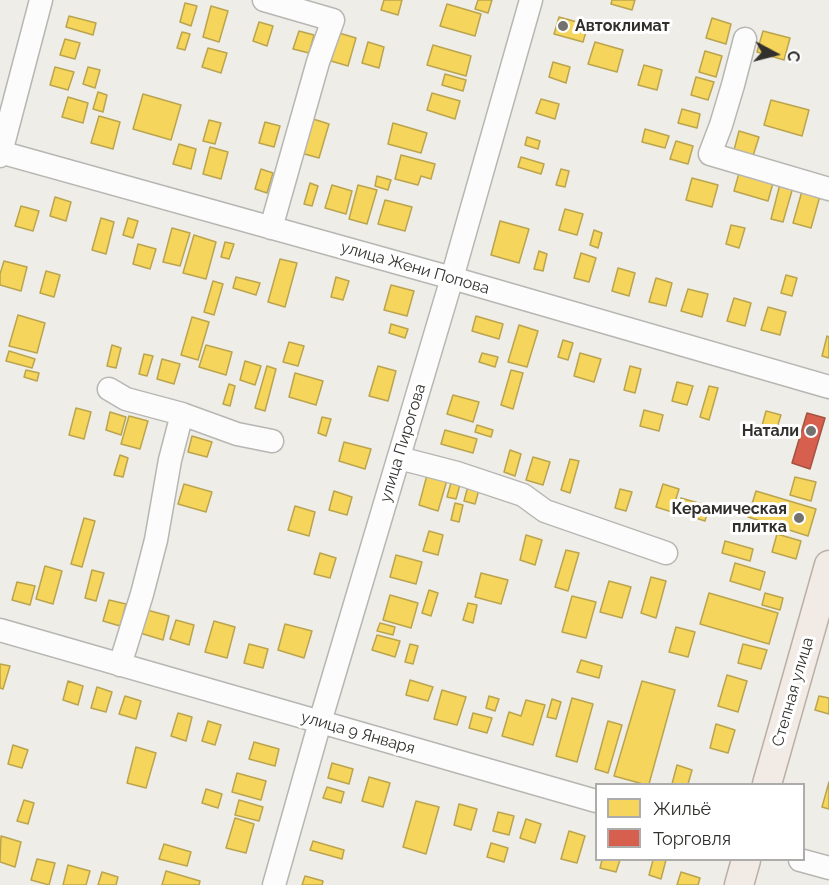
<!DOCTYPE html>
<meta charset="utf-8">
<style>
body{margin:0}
#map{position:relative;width:829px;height:885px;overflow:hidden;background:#eeede8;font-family:Raleway,sans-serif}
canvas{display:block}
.legend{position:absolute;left:595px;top:783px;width:210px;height:78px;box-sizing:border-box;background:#fff;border:2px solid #adacab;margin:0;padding:8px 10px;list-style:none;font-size:18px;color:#32302d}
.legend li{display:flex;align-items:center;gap:12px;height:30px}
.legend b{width:30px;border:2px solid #adacab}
.north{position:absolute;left:745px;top:24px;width:60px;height:60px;-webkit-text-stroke:4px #fff;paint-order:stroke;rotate:97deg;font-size:16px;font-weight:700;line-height:24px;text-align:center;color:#32302d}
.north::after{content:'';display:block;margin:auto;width:21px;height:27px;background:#32302d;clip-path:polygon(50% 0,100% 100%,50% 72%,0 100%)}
</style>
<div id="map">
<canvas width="829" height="885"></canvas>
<ul class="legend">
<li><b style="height:16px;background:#f6d55c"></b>Жильё</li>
<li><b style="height:16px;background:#d6604d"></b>Торговля</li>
</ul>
<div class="north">С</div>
</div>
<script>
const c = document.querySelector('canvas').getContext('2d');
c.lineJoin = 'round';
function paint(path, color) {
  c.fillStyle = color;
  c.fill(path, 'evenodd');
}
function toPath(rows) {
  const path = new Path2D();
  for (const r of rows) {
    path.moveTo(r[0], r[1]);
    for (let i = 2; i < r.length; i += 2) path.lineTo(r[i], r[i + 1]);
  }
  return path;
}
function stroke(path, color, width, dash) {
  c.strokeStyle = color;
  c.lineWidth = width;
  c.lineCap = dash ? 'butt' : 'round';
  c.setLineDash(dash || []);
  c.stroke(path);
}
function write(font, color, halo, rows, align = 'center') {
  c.font = font + ' Raleway,sans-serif';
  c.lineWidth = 6;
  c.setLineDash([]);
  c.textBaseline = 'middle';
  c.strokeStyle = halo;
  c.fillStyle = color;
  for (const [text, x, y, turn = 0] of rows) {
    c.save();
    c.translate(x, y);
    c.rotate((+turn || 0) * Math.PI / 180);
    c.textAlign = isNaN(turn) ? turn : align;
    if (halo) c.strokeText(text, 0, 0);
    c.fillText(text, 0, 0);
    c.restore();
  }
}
const homes = toPath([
 [384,0,402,0,398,15,381,10,384,0],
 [478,0,492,0,488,13,475,9,478,0],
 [612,0,635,0,632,10,611,4,612,0],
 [185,3,197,6,191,26,180,22,185,3],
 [447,4,481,14,475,36,440,26,447,4],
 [211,6,228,11,219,42,203,37,211,6],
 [69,16,96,23,93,35,66,27,69,16],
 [559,17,588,25,583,42,554,34,559,17],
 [712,18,731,24,726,44,706,38,712,18],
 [259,22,273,26,267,46,253,41,259,22],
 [299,31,314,35,309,53,293,49,299,31],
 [763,31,790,38,784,60,757,52,763,31],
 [182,32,190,34,185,50,177,48,182,32],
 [339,33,356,38,348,66,331,61,339,33],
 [65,39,80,43,75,59,60,55,65,39],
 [368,42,384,47,379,68,362,63,368,42],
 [595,42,623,50,617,72,588,64,595,42],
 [433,45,471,56,466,76,427,65,433,45],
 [208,48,227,53,221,73,202,67,208,48],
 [705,51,722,56,716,77,699,72,705,51],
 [553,62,570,67,566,83,549,77,553,62],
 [644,65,662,70,657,90,638,85,644,65],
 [55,67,74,72,68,90,50,85,55,67],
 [88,67,100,70,95,88,83,84,88,67],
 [445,74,466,80,463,91,442,85,445,74],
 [696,77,714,82,708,100,691,95,696,77],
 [98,92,107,95,103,112,93,109,98,92],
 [432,93,460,101,455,119,427,110,432,93],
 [143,94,181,105,171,140,133,129,143,94],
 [68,97,88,103,83,123,62,117,68,97],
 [541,99,559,104,555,119,536,113,541,99],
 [771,100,809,110,802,136,764,125,771,100],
 [682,109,700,114,697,128,678,123,682,109],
 [99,116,120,122,113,149,91,143,99,116],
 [310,118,329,124,319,158,301,153,310,118],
 [209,120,221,123,215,144,203,141,209,120],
 [265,122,280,126,274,147,259,143,265,122],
 [393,123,427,133,421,153,388,144,393,123],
 [645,129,669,136,665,148,642,142,645,129],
 [739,131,759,137,753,156,734,150,739,131],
 [527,137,540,141,538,149,525,145,527,137],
 [676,141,693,146,688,164,670,159,676,141],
 [179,144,196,149,191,169,173,164,179,144],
 [210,147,228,152,221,179,203,174,210,147],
 [401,155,435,164,431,179,421,176,418,185,395,179,401,155],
 [521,157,544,164,541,174,518,167,521,157],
 [261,169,273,173,267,193,255,189,261,169],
 [561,169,569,171,565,187,556,185,561,169],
 [739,173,773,183,768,201,734,191,739,173],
 [377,176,391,180,388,190,375,186,377,176],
 [692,178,718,185,712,207,686,200,692,178],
 [310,183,318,186,312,206,304,204,310,183],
 [780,184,793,187,783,222,771,219,780,184],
 [332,185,352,191,346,214,325,208,332,185],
 [358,185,377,190,367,224,349,219,358,185],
 [802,191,820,196,811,228,793,223,802,191],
 [55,197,71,202,66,221,50,216,55,197],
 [385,200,412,207,405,231,378,224,385,200],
 [21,206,39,211,33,231,15,226,21,206],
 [565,209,583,214,577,235,559,230,565,209],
 [101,218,114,222,106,254,92,250,101,218],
 [128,218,138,221,133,238,123,235,128,218],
 [500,221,529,229,519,263,491,255,500,221],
 [731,225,745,228,739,248,726,244,731,225],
 [172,228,190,233,180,266,163,262,172,228],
 [594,230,602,233,598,248,590,245,594,230],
 [194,235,216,242,206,279,183,273,194,235],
 [225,242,234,244,229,259,221,257,225,242],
 [138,244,156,249,150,269,133,264,138,244],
 [539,251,547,254,543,271,534,269,539,251],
 [581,253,596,258,589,282,574,278,581,253],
 [280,259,297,263,285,307,268,302,280,259],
 [4,261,27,267,21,291,0,285,0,274,4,261],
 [618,268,635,273,629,296,612,291,618,268],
 [46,271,60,275,54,297,40,293,46,271],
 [786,275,797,278,792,296,781,293,786,275],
 [236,277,260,283,256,295,233,288,236,277],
 [336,277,349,281,343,300,331,297,336,277],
 [656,278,672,283,666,306,649,302,656,278],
 [213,281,223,284,214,315,204,312,213,281],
 [391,285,414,291,407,316,384,310,391,285],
 [688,289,708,294,702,317,681,311,688,289],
 [734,298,751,303,745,326,727,321,734,298],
 [768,307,786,312,780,335,761,330,768,307],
 [18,315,45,323,37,353,9,346,18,315],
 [476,316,503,324,499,339,472,331,476,316],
 [192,317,209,322,198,360,181,355,192,317],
 [391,324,408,329,405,338,389,333,391,324],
 [519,325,538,331,527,367,508,362,519,325],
 [827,336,829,337,829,358,822,356,827,336],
 [563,340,573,343,568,360,558,357,563,340],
 [289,342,304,346,298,366,283,362,289,342],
 [112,345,121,348,116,368,107,366,112,345],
 [206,345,232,352,226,375,199,367,206,345],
 [9,351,35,359,32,368,6,361,9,351],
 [482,353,498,357,495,367,479,362,482,353],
 [580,353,601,359,594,382,574,376,580,353],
 [144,354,153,356,147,376,139,374,144,354],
 [162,359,180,364,174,384,157,379,162,359],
 [245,361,261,366,255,385,240,380,245,361],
 [267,366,276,369,265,411,255,408,267,366],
 [378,366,396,371,388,401,369,396,378,366],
 [630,366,641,369,635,393,624,390,630,366],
 [26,370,39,373,37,381,24,377,26,370],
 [511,370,523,373,513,409,501,405,511,370],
 [295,373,323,381,316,405,289,397,295,373],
 [677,382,693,386,687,405,672,401,677,382],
 [229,384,235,386,230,406,223,404,229,384],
 [709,386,718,388,709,420,700,417,709,386],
 [453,395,479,402,473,422,447,414,453,395],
 [76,408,91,412,84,439,69,435,76,408],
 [644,410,663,415,659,431,640,426,644,410],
 [766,411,781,415,774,437,760,433,766,411],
 [110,412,126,417,121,435,106,430,110,412],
 [129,416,148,421,140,449,121,444,129,416],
 [322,417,331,419,326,436,318,433,322,417],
 [477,425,493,430,491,437,475,432,477,425],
 [445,430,477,439,473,453,441,444,445,430],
 [192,436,212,442,207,457,188,452,192,436],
 [344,442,371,449,365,469,339,461,344,442],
 [510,450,521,454,515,476,504,472,510,450],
 [120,455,128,458,123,477,114,475,120,455],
 [533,457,550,462,543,485,526,480,533,457],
 [570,459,579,461,570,493,561,490,570,459],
 [427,475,447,480,438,511,419,505,427,475],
 [795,477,816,482,811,501,790,495,795,477],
 [452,479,461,481,456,499,447,497,452,479],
 [469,482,480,486,475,504,464,501,469,482],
 [184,484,212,492,206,512,178,504,184,484],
 [663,484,679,489,672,512,656,507,663,484],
 [620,489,632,492,626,511,615,508,620,489],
 [334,491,352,497,347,515,329,510,334,491],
 [756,491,816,509,808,536,748,517,756,491],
 [681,498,709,506,705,521,677,512,681,498],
 [455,503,463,505,459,522,451,520,455,503],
 [295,506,315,512,309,536,288,530,295,506],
 [84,518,95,521,82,567,71,564,84,518],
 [429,531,443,535,438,555,423,551,429,531],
 [777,534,801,541,796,559,772,552,777,534],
 [526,535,542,540,535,565,520,560,526,535],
 [725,541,753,549,750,561,722,553,725,541],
 [566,550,579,553,568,591,555,587,566,550],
 [320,553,336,558,330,578,314,574,320,553],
 [396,555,422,562,416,584,390,577,396,555],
 [735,563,765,572,760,590,730,581,735,563],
 [45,566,62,571,53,604,36,599,45,566],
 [92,570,104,573,96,601,85,598,92,570],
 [481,573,508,580,501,604,475,597,481,573],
 [651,577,666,581,656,618,641,613,651,577],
 [609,581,631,587,622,618,600,612,609,581],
 [17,582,35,586,30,605,12,600,17,582],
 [429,590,438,593,431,616,422,613,429,590],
 [709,593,778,613,769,644,700,624,709,593],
 [765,593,783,598,780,610,762,605,765,593],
 [390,595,418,603,411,628,383,620,390,595],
 [572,596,596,602,586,638,562,632,572,596],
 [109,600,126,604,120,626,103,621,109,600],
 [468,603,477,605,473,623,463,620,468,603],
 [147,610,169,616,163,640,140,633,147,610],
 [176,620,194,625,189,645,170,639,176,620],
 [214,621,235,627,227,658,205,652,214,621],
 [380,623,395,627,393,635,377,631,380,623],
 [285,624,312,631,304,658,278,650,285,624],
 [676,627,695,632,688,657,669,652,676,627],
 [377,635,400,641,395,657,372,650,377,635],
 [249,644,268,649,263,668,244,663,249,644],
 [410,644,418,646,413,664,405,662,410,644],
 [743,644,767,650,761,669,738,663,743,644],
 [581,660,602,666,599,678,577,672,581,660],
 [0,664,10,666,3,689,0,688,0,664],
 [727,675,747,681,738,712,718,706,727,675],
 [410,680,433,687,428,701,406,695,410,680],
 [68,681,83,686,78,705,63,700,68,681],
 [642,681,675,690,649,784,643,784,614,776,642,681],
 [97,687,112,692,106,712,91,708,97,687],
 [442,690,466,697,457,725,434,719,442,690],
 [125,696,141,701,136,719,119,714,125,696],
 [489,696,499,699,495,711,486,708,489,696],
 [819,696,829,698,829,714,815,710,819,696],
 [572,698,593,704,577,762,556,756,572,698],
 [552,699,561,702,556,719,547,717,552,699],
 [526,700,545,705,533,745,502,736,509,712,521,716,526,700],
 [178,713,192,717,186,741,171,736,178,713],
 [473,713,492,718,487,733,469,728,473,713],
 [208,721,221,725,215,745,202,741,208,721],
 [608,721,622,725,608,773,595,769,608,721],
 [716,724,735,730,728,753,710,748,716,724],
 [254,742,279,749,275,766,249,759,254,742],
 [13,745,28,750,22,768,8,764,13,745],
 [136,747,156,753,146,788,127,783,136,747],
 [332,763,353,769,349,784,328,778,332,763],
 [677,765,692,770,688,784,672,784,677,765],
 [237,773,266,781,261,800,232,792,237,773],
 [369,777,390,783,383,807,362,801,369,777],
 [829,782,829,809,822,807,829,782],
 [327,787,344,792,341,803,323,798,327,787],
 [206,789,222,794,218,808,202,803,206,789],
 [24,800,34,803,28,824,17,821,24,800],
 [239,800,263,807,259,821,235,815,239,800],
 [416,801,439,807,426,854,403,847,416,801],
 [459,804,477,809,471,830,454,825,459,804],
 [498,812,514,816,509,835,493,831,498,812],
 [235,818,254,824,246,853,226,848,235,818],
 [526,819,541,824,535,843,520,838,526,819],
 [569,831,585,836,577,863,561,859,569,831],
 [1,836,21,842,15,867,0,862,1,836],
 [313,841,344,850,342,859,310,850,313,841],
 [491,843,508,848,504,862,487,857,491,843],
 [164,844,191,852,187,866,159,859,164,844],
 [37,859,55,863,49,885,31,880,37,859],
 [602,860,620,860,616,872,600,868,602,860],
 [653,860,666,860,661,879,649,875,653,860],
 [68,865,90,871,86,885,63,885,68,865],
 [166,871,200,881,199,885,162,885,166,871],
 [102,872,118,877,116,885,98,885,102,872],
 [681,872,700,878,698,885,677,885,681,872],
 [305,876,323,881,322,885,302,885,305,876]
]);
paint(homes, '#f6d55c');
stroke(homes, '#bba44e', 1.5);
const shops = toPath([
 [807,413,825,418,810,469,792,463,807,413]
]);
paint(shops, '#d6604d');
stroke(shops, '#a55243', 1.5);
const minor = toPath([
 [264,0,333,20,318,62,271,228],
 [745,39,733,85,721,125,710,154,829,189],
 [0,152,452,278,829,387],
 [0,156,41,0],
 [109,389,126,399,182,414,237,434,272,441],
 [399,458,457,473,523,495,545,511,666,553],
 [0,630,596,801],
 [120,665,142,594,156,540,170,460,182,414],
 [800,860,829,868],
 [274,885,320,722,452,278,531,0]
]);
const major = toPath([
 [767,784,829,565],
 [739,885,746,860]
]);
stroke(minor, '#b7b6b2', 25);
stroke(major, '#bbafa5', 31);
stroke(minor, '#fcfcfc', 22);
stroke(major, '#f1eae5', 28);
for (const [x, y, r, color] of [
 [563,26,6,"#74726e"],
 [811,431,6,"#74726e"],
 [799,518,6,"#74726e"]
]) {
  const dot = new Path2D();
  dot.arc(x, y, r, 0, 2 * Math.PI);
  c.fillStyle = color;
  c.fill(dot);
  stroke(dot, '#fff', 2);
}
write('bold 16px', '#32302d', '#fff', [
 ["Автоклимат",575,26,"left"],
 ["Натали",799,431],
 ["Керамическая",787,509],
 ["плитка",787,527]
], 'right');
write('16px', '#32302d', '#fff', [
 ["улица Жени Попова",415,268,16],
 ["улица Пирогова",403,443,-73],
 ["Степная улица",793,692,-74],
 ["улица 9 Января",358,733,16]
]);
</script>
